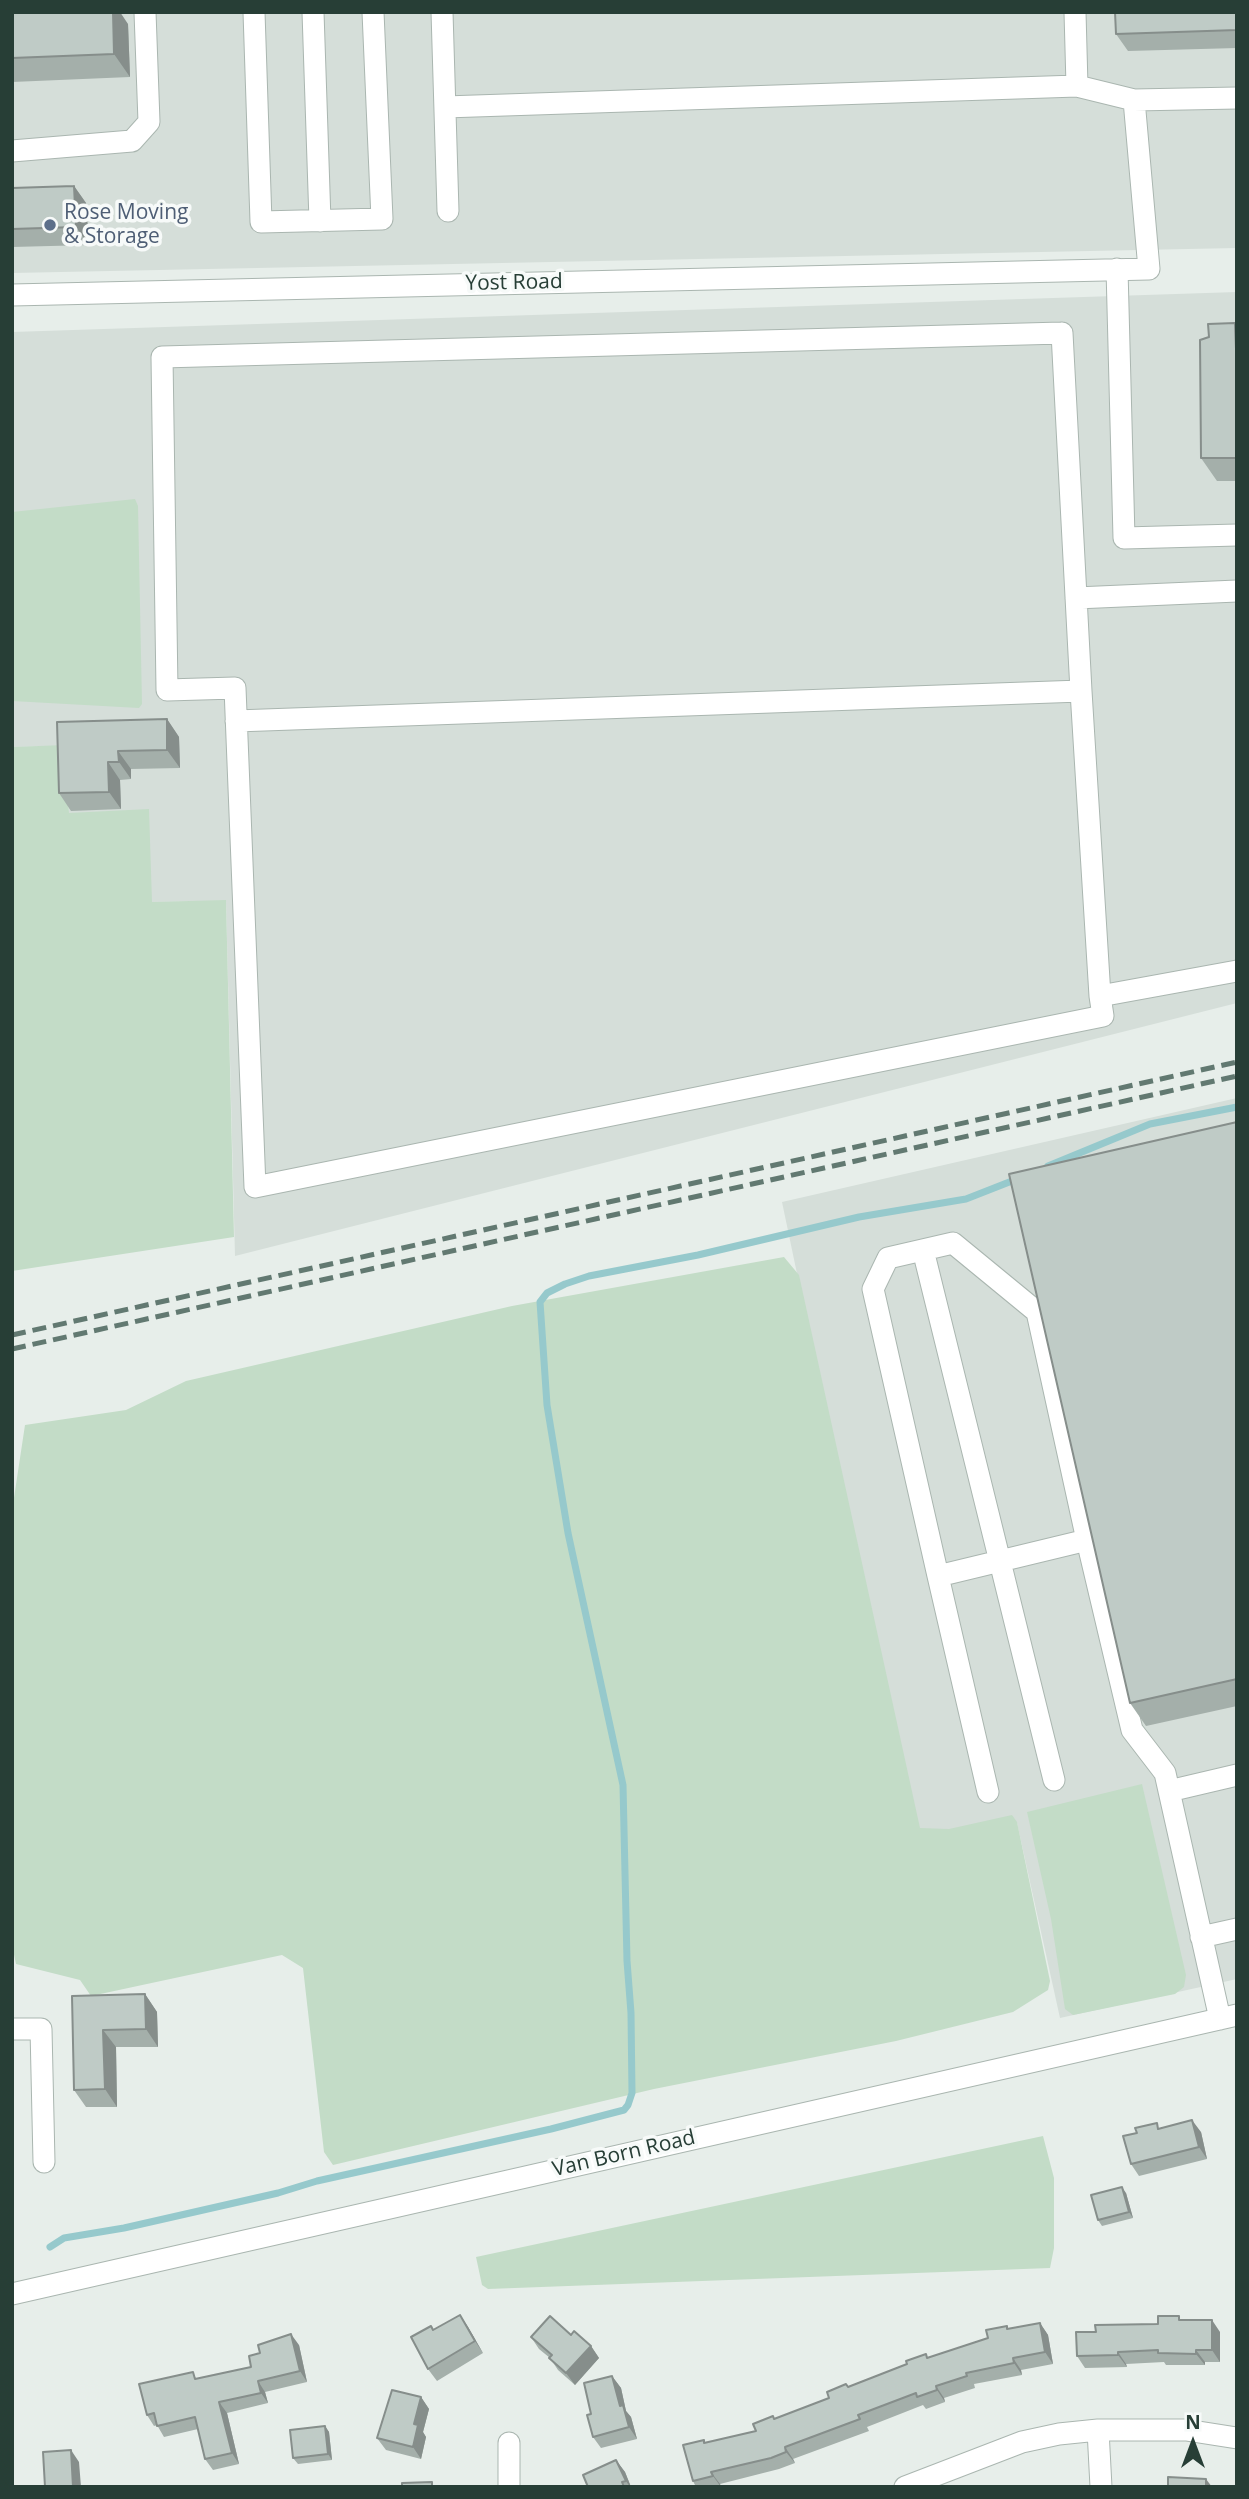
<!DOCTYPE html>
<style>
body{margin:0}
#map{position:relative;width:1249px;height:2499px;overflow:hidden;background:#e7eeea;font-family:"Open Sans",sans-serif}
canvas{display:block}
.frame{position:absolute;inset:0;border:14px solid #273e36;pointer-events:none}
.north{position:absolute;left:1158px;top:2408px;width:70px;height:70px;-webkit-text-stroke:5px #f7faf9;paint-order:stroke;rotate:0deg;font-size:19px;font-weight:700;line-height:28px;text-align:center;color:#273e36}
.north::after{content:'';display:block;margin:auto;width:24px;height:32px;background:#273e36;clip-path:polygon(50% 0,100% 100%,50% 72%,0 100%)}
</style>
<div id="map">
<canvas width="1249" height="2499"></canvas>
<div class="frame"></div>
<div class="north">N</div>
</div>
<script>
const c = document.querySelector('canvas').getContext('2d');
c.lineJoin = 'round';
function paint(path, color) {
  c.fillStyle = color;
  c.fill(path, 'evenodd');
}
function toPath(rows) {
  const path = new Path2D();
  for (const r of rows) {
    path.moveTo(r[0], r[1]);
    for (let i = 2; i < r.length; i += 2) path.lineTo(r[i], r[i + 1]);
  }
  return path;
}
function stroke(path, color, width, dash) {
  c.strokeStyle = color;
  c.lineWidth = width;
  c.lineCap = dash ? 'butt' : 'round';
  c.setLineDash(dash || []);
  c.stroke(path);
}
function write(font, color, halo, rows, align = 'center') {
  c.font = font + ' "Open Sans",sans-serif';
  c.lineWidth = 7;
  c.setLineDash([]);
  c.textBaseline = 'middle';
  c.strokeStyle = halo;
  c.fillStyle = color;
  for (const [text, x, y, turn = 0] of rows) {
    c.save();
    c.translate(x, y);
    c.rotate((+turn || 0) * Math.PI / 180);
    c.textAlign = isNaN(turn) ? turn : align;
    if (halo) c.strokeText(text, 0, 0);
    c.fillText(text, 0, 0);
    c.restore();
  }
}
paint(toPath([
 [12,12,1237,12,1237,248,12,273],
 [1237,292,1237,1003,235,1256,226,901,152,902,69,813,65,746,12,747,12,332],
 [1237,1098,1237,1979,1060,2018,1017,1823,917,1847,782,1202]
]), '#d5ded9');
paint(toPath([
 [135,499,138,506,142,704,139,708,12,701,12,512],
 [65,745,69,813,149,809,152,902,226,900,234,1237,12,1271,12,747],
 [784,1257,799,1275,920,1828,949,1829,1012,1815,1017,1822,1050,1981,1048,1990,1013,2012,896,2041,654,2089,333,2165,324,2152,303,1968,282,1955,91,1996,80,1980,16,1964,12,1945,12,1511,25,1425,126,1410,186,1381,512,1306],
 [1142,1784,1186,1975,1184,1987,1175,1994,1073,2015,1065,2009,1051,1919,1027,1812],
 [1043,2136,1054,2178,1054,2248,1050,2268,488,2289,482,2285,476,2257]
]), '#c3dcc7');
stroke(toPath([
 [1048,1166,1150,1124,1237,1107],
 [50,2247,64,2238,124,2228,278,2193,317,2181,551,2129,624,2110,628,2105,632,2093,631,2013,627,1961,623,1785,568,1533,547,1405,540,1302,547,1293,565,1284,589,1276,698,1255,859,1217,966,1199,1017,1179]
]), '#96c9cc', 7);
const minor = toPath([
 [254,12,261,222,382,219,373,12],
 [313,12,320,221],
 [442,12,448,211],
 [1075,12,1077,86],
 [445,107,1077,86,1134,100,1237,98],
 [12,151,132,141,149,122,145,12],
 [1117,269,1124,538,1237,535],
 [12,295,1149,269,1134,100],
 [1062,333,1081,691,1100,996,1103,1016,255,1187,235,688,167,690,162,357,1062,333],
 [1076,598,1237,591],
 [236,721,1081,691],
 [1100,996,1237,971],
 [923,1250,1054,1780],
 [938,1576,873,1289,888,1258,953,1243,1037,1312,1087,1540],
 [1169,1791,1237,1775],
 [988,1792,938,1576,1087,1540,1132,1730,1165,1773,1220,2019],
 [1201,1937,1237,1929],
 [12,2029,41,2029,44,2162],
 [12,2294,1237,2015],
 [1098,2430,1101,2487],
 [509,2443,509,2487],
 [905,2487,1022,2442,1059,2434,1098,2430,1186,2430,1237,2438]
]);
stroke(minor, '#aab6b0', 23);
stroke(minor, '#fff', 21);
stroke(toPath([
 [12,1335,1237,1062],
 [12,1349,1237,1076]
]), '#627971', 5, [14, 7]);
paint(toPath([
 [12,12,128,24,130,77,12,82],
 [1237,12,1237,48,1128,51,1116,34],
 [74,186,86,203,89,245,12,247,12,188],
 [1237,325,1237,481,1217,481,1201,458],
 [167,719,179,737,180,768,131,769,131,779,120,780,121,809,71,811,59,793],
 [1237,1122,1237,1706,1146,1726,1130,1703],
 [145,1994,157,2012,158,2047,116,2047,117,2107,86,2107,74,2090,72,1996],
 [1160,2128,1201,2132,1207,2159,1139,2176,1131,2164],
 [1126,2193,1133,2218,1102,2226,1098,2220],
 [460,2315,468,2327,483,2353,437,2381,428,2369,433,2330],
 [1182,2320,1220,2332,1220,2362,1205,2362,1205,2365,1166,2365,1164,2362,1126,2364,1127,2367,1085,2368,1077,2356,1096,2332],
 [1040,2323,1048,2335,1053,2364,1021,2370,1022,2375,974,2384,975,2388,944,2398,945,2402,926,2409,923,2405,867,2427,869,2431,793,2459,795,2463,779,2469,720,2484,721,2487,696,2487,693,2481,756,2431,773,2416,775,2419,829,2398,849,2387,907,2364,926,2354,928,2358,988,2338,1007,2326,1009,2329],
 [571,2335,591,2346,599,2358,575,2385,558,2370,550,2358,539,2349,531,2337],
 [299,2345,307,2382,265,2392,268,2403,227,2413,239,2464,213,2470,205,2459,198,2429,164,2437,157,2425,154,2426,147,2415,198,2379,251,2367],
 [612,2376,621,2388,626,2411,631,2417,637,2439,601,2448,593,2437,591,2414],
 [421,2397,429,2409,423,2432,426,2437,421,2459,386,2450,377,2438],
 [325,2426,329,2432,332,2460,298,2464,293,2458],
 [616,2460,625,2472,631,2487,588,2487]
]), '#a4afaa');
paint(toPath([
 [113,12,120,12,128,24,130,77,114,54],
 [74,186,86,203,89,245,76,227],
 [1235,323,1237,325,1237,351,1236,349],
 [167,719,179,737,180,768,167,750],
 [118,751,131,769,131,779,119,762],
 [108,762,120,780,121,809,109,792],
 [145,1994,157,2012,158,2047,146,2029],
 [103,2030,116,2047,117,2107,105,2089],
 [1192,2120,1201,2132,1207,2159,1199,2147],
 [1122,2187,1126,2193,1133,2218,1129,2212],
 [460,2315,468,2327,483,2353,475,2341],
 [1212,2320,1220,2332,1220,2362,1212,2350],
 [1040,2323,1048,2335,1053,2364,1045,2352],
 [291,2334,299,2345,307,2382,300,2371],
 [591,2346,599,2358,575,2385,566,2373],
 [1196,2350,1205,2362,1205,2365,1196,2354],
 [1118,2352,1126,2364,1127,2367,1118,2355],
 [1013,2358,1021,2370,1022,2375,1014,2363],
 [612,2376,621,2388,626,2411,631,2417,637,2439,629,2427,620,2406],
 [258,2381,265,2392,268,2403,261,2393],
 [936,2386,944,2398,945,2402,937,2390],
 [421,2397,429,2409,423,2432,426,2437,421,2459,413,2447,414,2424],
 [219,2402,227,2413,239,2464,232,2453],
 [325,2426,329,2432,332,2460,328,2454],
 [785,2447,793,2459,795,2463,786,2452],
 [71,2450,79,2462,81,2487,73,2487],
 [616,2460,625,2472,631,2487,630,2487,626,2481],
 [711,2472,720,2484,721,2487,713,2476],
 [1206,2479,1212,2487,1206,2487]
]), '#868e8b');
const building = toPath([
 [12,12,113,12,114,54,12,58,12,12],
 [1115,12,1237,12,1237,30,1116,34,1115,12],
 [74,186,76,227,12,229,12,188,74,186],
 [1235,323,1236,349,1237,349,1237,458,1201,458,1200,340,1209,337,1208,324,1235,323],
 [167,719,167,750,118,751,119,762,108,762,109,792,59,793,57,722,167,719],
 [1237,1122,1237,1679,1130,1703,1009,1174,1237,1122],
 [145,1994,146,2029,103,2030,105,2089,74,2090,72,1996,145,1994],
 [1192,2120,1199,2147,1131,2164,1123,2136,1137,2133,1135,2128,1157,2123,1158,2129,1192,2120],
 [1122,2187,1129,2212,1098,2220,1091,2195,1122,2187],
 [460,2315,475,2341,428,2369,411,2337,431,2326,433,2330,460,2315],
 [550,2316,571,2335,574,2331,591,2346,566,2373,549,2358,552,2355,531,2337,550,2316],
 [1158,2316,1179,2316,1179,2320,1212,2320,1212,2350,1196,2350,1196,2354,1158,2353,1158,2350,1118,2352,1118,2355,1077,2356,1076,2332,1096,2332,1095,2325,1158,2324,1158,2316],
 [1040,2323,1045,2352,1013,2358,1014,2363,966,2373,967,2376,936,2386,937,2390,917,2397,916,2393,858,2415,860,2419,785,2447,786,2452,771,2458,711,2472,713,2476,693,2481,683,2445,704,2440,704,2443,756,2431,753,2424,773,2416,774,2419,829,2398,827,2392,846,2384,848,2387,907,2364,906,2361,926,2354,927,2358,988,2338,986,2330,1007,2326,1007,2329,1040,2323],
 [291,2334,300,2371,258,2381,261,2393,219,2402,232,2453,205,2459,195,2417,157,2426,154,2413,147,2415,139,2384,193,2372,195,2379,251,2367,249,2356,260,2353,258,2345,291,2334],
 [612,2376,620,2406,623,2405,629,2427,593,2437,587,2415,591,2414,584,2383,612,2376],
 [392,2390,421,2397,414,2424,418,2425,413,2447,377,2438,392,2390],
 [325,2426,328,2454,293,2458,290,2430,325,2426],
 [71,2450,73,2487,45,2487,43,2452,71,2450],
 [616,2460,626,2481,622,2482,624,2487,588,2487,583,2475,616,2460],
 [1168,2477,1206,2479,1206,2487,1168,2487,1168,2477],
 [432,2482,432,2487,402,2487,402,2483,432,2482]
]);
paint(building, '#bfcbc6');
stroke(building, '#868e8b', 2);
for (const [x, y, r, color] of [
 [50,225,7,"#5c6f8a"]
]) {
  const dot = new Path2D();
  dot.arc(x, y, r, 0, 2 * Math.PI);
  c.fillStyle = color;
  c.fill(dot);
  stroke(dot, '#f7faf9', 2.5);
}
write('21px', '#4e5e75', '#f7faf9', [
 ["Rose Moving",64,213],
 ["& Storage",64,237]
], 'left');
write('21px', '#273e36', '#f7faf9', [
 ["Yost Road",514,283,-1],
 ["Van Born Road",624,2154,-13]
]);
</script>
